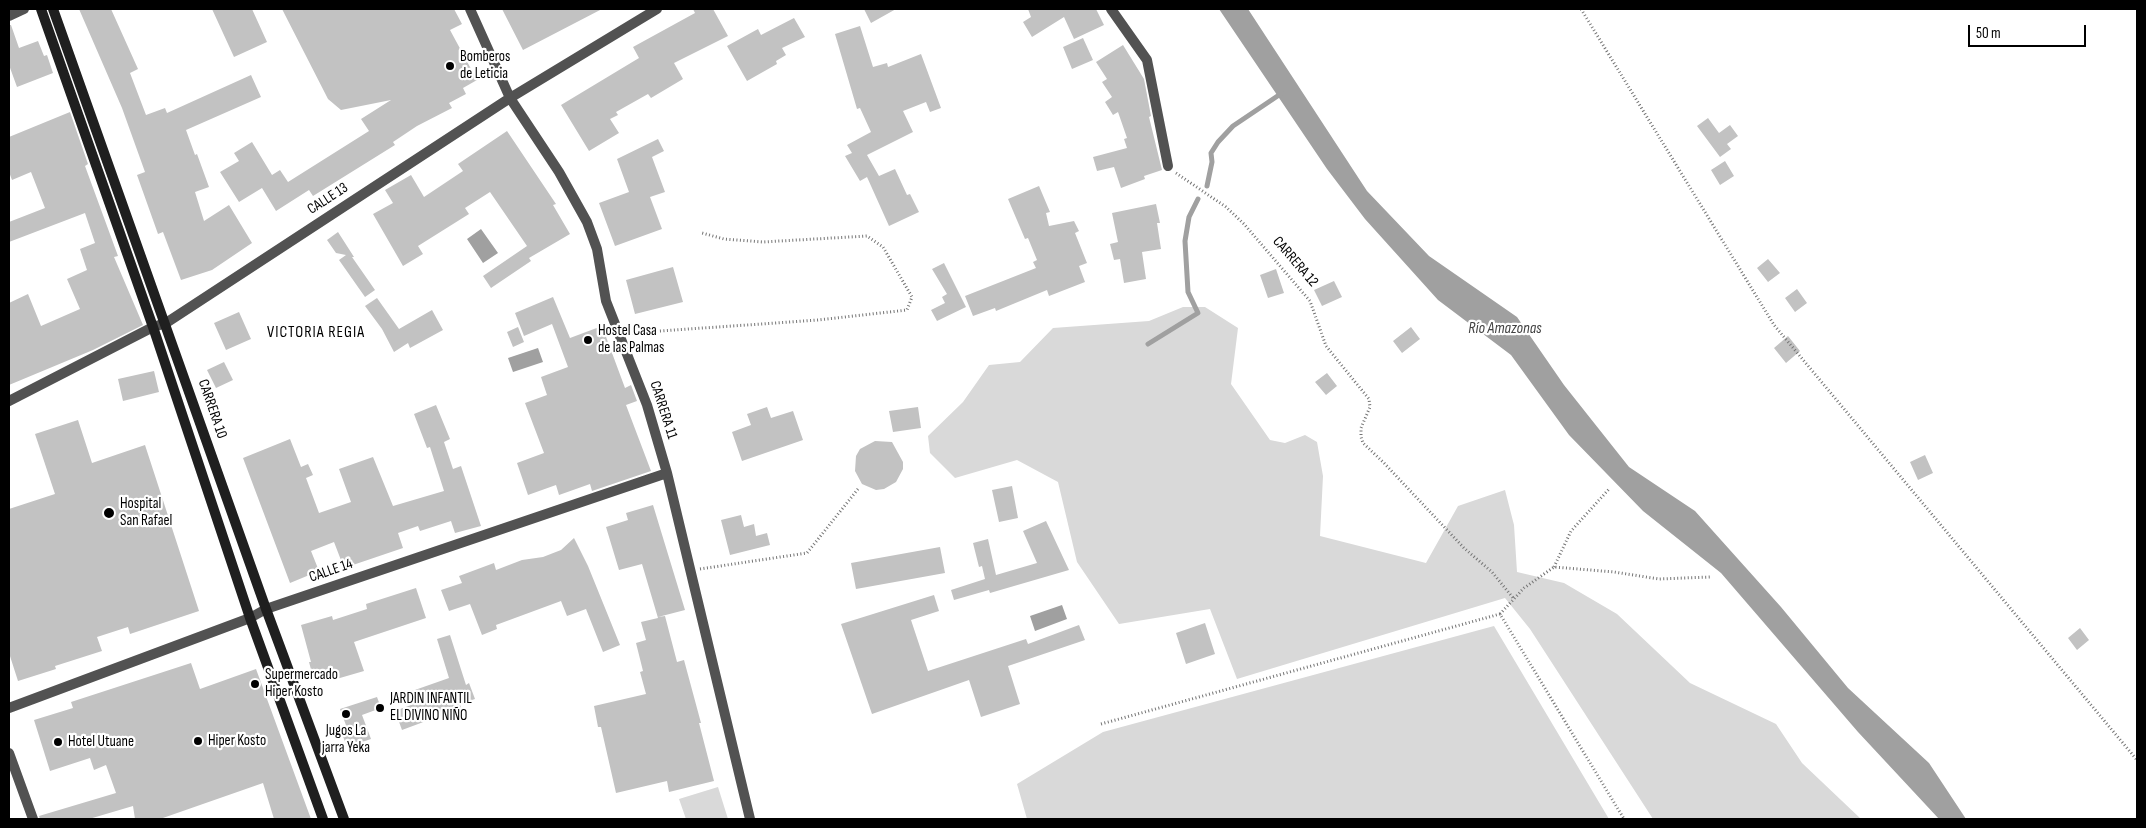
<!DOCTYPE html>
<meta charset="utf-8">
<style>
body{margin:0}
#map{position:relative;width:2146px;height:828px;overflow:hidden;background:#fff;font-family:"Sofia Sans Condensed",sans-serif}
canvas{display:block}
.frame{position:absolute;inset:0;border:10px solid #000;pointer-events:none}
.scale{position:absolute;left:1968px;top:25px;width:118px;height:22px;box-sizing:border-box;border:2px solid #000;border-top:0;padding-left:6px;font-size:15px;line-height:18px;white-space:nowrap;color:#000;-webkit-text-stroke:4px #fff;paint-order:stroke}
</style>
<div id="map">
<canvas width="2146" height="828"></canvas>
<div class="frame"></div>
<div class="scale">50 m</div>
</div>
<script>
const c = document.querySelector('canvas').getContext('2d');
c.lineJoin = 'round';
function paint(path, color) {
  c.fillStyle = color;
  c.fill(path, 'evenodd');
}
function toPath(rows) {
  const path = new Path2D();
  for (const r of rows) {
    path.moveTo(r[0], r[1]);
    for (let i = 2; i < r.length; i += 2) path.lineTo(r[i], r[i + 1]);
  }
  return path;
}
function stroke(path, color, width, dash) {
  c.strokeStyle = color;
  c.lineWidth = width;
  c.lineCap = dash ? 'butt' : 'round';
  c.setLineDash(dash || []);
  c.stroke(path);
}
function write(font, color, halo, rows, align = 'center') {
  c.font = font + ' "Sofia Sans Condensed",sans-serif';
  c.lineWidth = 4.5;
  c.setLineDash([]);
  c.textBaseline = 'middle';
  c.strokeStyle = halo;
  c.fillStyle = color;
  for (const [text, x, y, turn = 0] of rows) {
    c.save();
    c.translate(x, y);
    c.rotate((+turn || 0) * Math.PI / 180);
    c.textAlign = isNaN(turn) ? turn : align;
    if (halo) c.strokeText(text, 0, 0);
    c.fillText(text, 0, 0);
    c.restore();
  }
}
paint(toPath([
 [1183,307,1205,307,1238,328,1231,384,1270,440,1285,443,1305,435,1317,442,1323,476,1320,536,1426,563,1458,506,1505,490,1514,525,1517,572,1564,583,1617,614,1690,683,1776,724,1802,763,1861,819,1653,819,1530,629,1505,598,1237,679,1210,609,1119,624,1077,562,1058,482,1017,460,955,478,930,453,928,436,963,402,989,365,1020,362,1053,328,1149,321],
 [1494,626,1609,819,1027,819,1017,784,1103,732],
 [718,787,728,819,686,819,679,799]
]), '#d9d9d9');
paint(toPath([
 [1219,9,1248,9,1367,191,1429,256,1517,317,1564,385,1629,467,1695,511,1781,607,1848,688,1929,763,1966,819,1939,819,1858,732,1721,573,1643,511,1569,435,1511,355,1438,300,1365,219,1327,169],
 [481,229,498,253,483,263,467,239],
 [538,348,543,362,513,372,508,358],
 [1062,605,1067,619,1035,631,1030,616]
]), '#a0a0a0');
stroke(toPath([
 [1207,186,1212,162,1211,153,1218,142,1233,126,1282,93],
 [1148,344,1198,313,1188,292,1185,241,1189,217,1198,199]
]), '#a0a0a0', 5);
paint(toPath([
 [79,9,111,9,138,69,130,73,146,115,165,108,167,113,251,75,261,97,186,130,195,155,197,154,209,187,195,192,204,221,229,205,252,243,212,270,181,280,163,232,158,234,137,175,145,172,122,108],
 [212,9,252,9,267,42,234,57],
 [282,9,454,9,462,24,450,30,477,80,463,88,466,94,449,103,452,108,417,126,393,142,395,145,313,196,309,190,276,211,262,188,239,202,220,172,239,161,234,153,252,142,272,175,280,170,288,182,369,131,361,119,391,100,341,110,328,99],
 [502,9,602,9,523,50],
 [693,9,713,9,728,36,674,63,683,79,651,98,648,94,616,112,618,115,610,119,619,133,589,151,561,105,639,58,633,47,695,13],
 [864,9,896,9,871,23],
 [1028,9,1096,9,1104,25,1074,39,1064,17,1032,37,1023,22,1031,17],
 [794,18,805,37,782,48,786,55,776,61,777,64,747,81,727,46,758,29,761,35],
 [9,25,11,25,19,48,38,41,44,56,47,55,53,73,17,87,9,65],
 [860,26,873,67,887,63,888,67,921,54,941,108,930,112,926,102,903,111,913,132,867,155,879,176,895,169,907,195,910,194,919,212,889,226,867,177,860,181,845,156,852,153,847,145,871,132,860,108,857,109,835,34],
 [1083,38,1093,60,1072,69,1063,47],
 [1123,45,1144,79,1151,116,1149,117,1162,170,1144,176,1145,179,1121,188,1114,167,1097,171,1093,157,1127,148,1124,139,1127,138,1118,112,1113,115,1105,102,1112,97,1102,82,1107,79,1096,62],
 [70,112,88,164,85,166,118,256,114,257,143,325,93,350,9,385,9,303,28,294,41,326,80,309,67,279,87,270,80,249,95,243,85,213,9,242,9,222,45,208,31,172,12,180,9,172,9,137],
 [1708,118,1719,133,1730,125,1738,136,1727,144,1731,149,1720,157,1697,126],
 [507,131,556,204,553,205,570,234,529,258,531,261,491,288,483,276,527,246,490,192,465,208,469,214,418,246,423,254,403,266,373,214,393,203,385,190,411,175,424,197,463,171,458,164],
 [658,139,664,151,652,157,665,192,650,197,662,229,615,246,599,203,629,192,617,159],
 [1725,161,1734,176,1720,185,1711,170],
 [1039,186,1050,212,1046,213,1049,226,1074,221,1079,231,1075,233,1087,263,1079,266,1085,282,1049,296,1047,290,996,311,995,308,973,316,965,296,1036,268,1033,262,1037,260,1028,238,1025,239,1008,199],
 [1156,204,1160,223,1157,223,1161,249,1142,252,1146,279,1124,283,1120,259,1114,260,1110,244,1118,242,1112,213],
 [338,232,354,257,352,257,375,290,365,297,339,260,346,255,336,253,327,240],
 [1768,259,1780,273,1768,282,1757,268],
 [944,263,966,307,937,321,931,310,945,303,942,297,947,294,932,269],
 [673,267,683,302,635,314,626,280],
 [1276,269,1284,293,1268,298,1260,275],
 [1334,281,1342,297,1322,306,1314,290],
 [1797,289,1807,303,1795,312,1785,298],
 [553,297,570,338,602,326,625,388,631,385,637,401,626,405,651,471,592,491,590,484,559,495,556,485,528,495,517,463,544,453,525,403,547,395,541,377,568,367,552,324,524,336,515,313],
 [377,298,399,329,432,310,443,330,410,348,408,343,394,352,382,329,365,306],
 [239,312,251,339,226,350,214,323],
 [518,327,524,342,513,347,507,332],
 [1411,327,1420,339,1402,353,1393,341],
 [1788,336,1800,351,1786,363,1774,348],
 [224,362,233,380,216,388,207,370],
 [154,371,159,392,123,401,118,379],
 [1327,373,1337,386,1326,395,1315,382],
 [436,405,450,439,444,442,453,469,461,466,481,526,455,533,451,521,420,531,418,526,398,533,403,548,344,568,334,542,311,551,319,571,290,583,243,458,290,439,301,467,308,464,313,475,306,478,319,513,351,502,339,469,373,457,393,506,444,491,430,447,427,448,414,414],
 [767,407,771,418,793,411,803,440,742,461,732,432,751,425,747,414],
 [918,407,921,428,893,432,889,411],
 [78,420,92,463,145,445,199,611,130,634,128,627,97,637,102,651,55,666,56,669,18,681,9,653,9,509,55,494,35,434],
 [875,441,892,442,903,462,903,469,896,482,884,489,876,490,862,484,855,471,856,456,860,449],
 [1925,455,1933,473,1918,480,1910,462],
 [1012,486,1018,518,999,522,992,490],
 [653,505,685,610,658,617,665,616,677,662,684,660,701,723,699,723,714,781,669,792,667,781,616,793,601,727,598,727,594,706,646,694,640,672,643,671,636,643,646,640,641,622,658,618,642,564,619,570,606,527,628,520,626,513],
 [741,515,744,527,754,524,756,536,767,533,770,545,730,555,721,520],
 [1046,521,1069,570,990,593,989,590,954,600,951,590,985,579,982,566,979,567,973,543,988,539,996,575,1037,563,1023,531],
 [574,538,588,566,620,645,603,652,586,609,567,616,561,601,496,625,497,629,482,635,470,604,449,611,441,590,462,583,459,576,494,563,496,570,522,560,543,557,561,550],
 [940,547,945,573,856,589,851,563],
 [416,588,426,618,354,642,364,671,333,680,330,672,313,677,309,662,311,662,301,625,332,616,333,620,367,609,366,604],
 [934,595,939,611,911,620,928,671,1026,639,1028,644,1079,625,1085,640,1008,666,1020,704,981,717,969,680,872,714,841,624],
 [1205,623,1215,654,1186,664,1176,633],
 [2080,628,2089,640,2077,650,2068,638],
 [450,635,466,685,469,683,475,699,460,704,461,708,402,730,395,711,416,703,412,691,449,678,437,639],
 [191,663,200,689,256,669,311,819,274,819,263,783,160,819,135,819,133,806,89,819,40,819,39,816,116,793,106,765,94,770,90,758,50,771,34,720,73,708,71,702],
 [377,697,381,708,362,715,371,739,347,747,341,731,347,728,340,709]
]), '#c2c2c2');
stroke(toPath([
 [1581,9,1774,325,2137,760],
 [1176,173,1226,207,1244,224,1310,301,1326,346,1369,399,1370,407,1361,428,1361,437,1363,443,1384,463,1464,548,1492,572,1514,599],
 [632,333,818,320,907,310,912,297,883,247,867,236,763,242,724,239,702,233],
 [1554,567,1571,531,1610,488],
 [700,569,807,553,858,489],
 [1500,614,1524,588,1554,567,1614,572,1659,579,1710,577],
 [1101,724,1500,614,1624,819]
]), '#747474', 3, [1, 2.5]);
stroke(toPath([
 [470,9,510,98,559,172,587,222,597,249,606,301,647,405,667,473,750,819],
 [1111,9,1147,60,1168,166],
 [9,16,24,9],
 [9,401,153,327,166,323,510,98,657,9],
 [9,708,250,618,266,609,667,473],
 [9,753,33,819]
]), '#525252', 10);
stroke(toPath([
 [41,9,153,327,250,618,323,819],
 [53,9,266,609,344,819]
]), '#1f1f1f', 10);
for (const [x, y, r, color] of [
 [450,66,5,"#000"],
 [588,340,5,"#000"],
 [109,513,6,"#000"],
 [255,684,5,"#000"],
 [380,708,5,"#000"],
 [346,714,5,"#000"],
 [198,741,5,"#000"],
 [58,742,5,"#000"]
]) {
  const dot = new Path2D();
  dot.arc(x, y, r, 0, 2 * Math.PI);
  c.fillStyle = color;
  c.fill(dot);
  stroke(dot, '#fff', 2);
}
write('15px', '#000', '#fff', [
 ["Bomberos",460,57],
 ["de Leticia",460,74],
 ["Hostel Casa",598,331],
 ["de las Palmas",598,348],
 ["Hospital",120,504],
 ["San Rafael",120,521],
 ["Supermercado",265,675],
 ["Hiper Kosto",265,692],
 ["JARDIN INFANTIL",390,699],
 ["EL DIVINO NIÑO",390,716],
 ["Jugos La",346,731,"center"],
 ["jarra Yeka",346,748,"center"],
 ["Hiper Kosto",208,741],
 ["Hotel Utuane",68,742]
], 'left');
write('15px', '#000', '#fff', [
 ["CALLE 13",328,199,-33],
 ["CARRERA 12",1295,262,49],
 ["CARRERA 10",212,409,71],
 ["CARRERA 11",663,410,72],
 ["CALLE 14",331,571,-19]
]);
write('italic 16px', '#414141', '#fff', [
 ["Río Amazonas",1505,329]
]);
c.letterSpacing = '1px';
write('16px', '#000', '#fff', [
 ["VICTORIA REGIA",316,333]
]);
c.letterSpacing = '0px';
</script>
